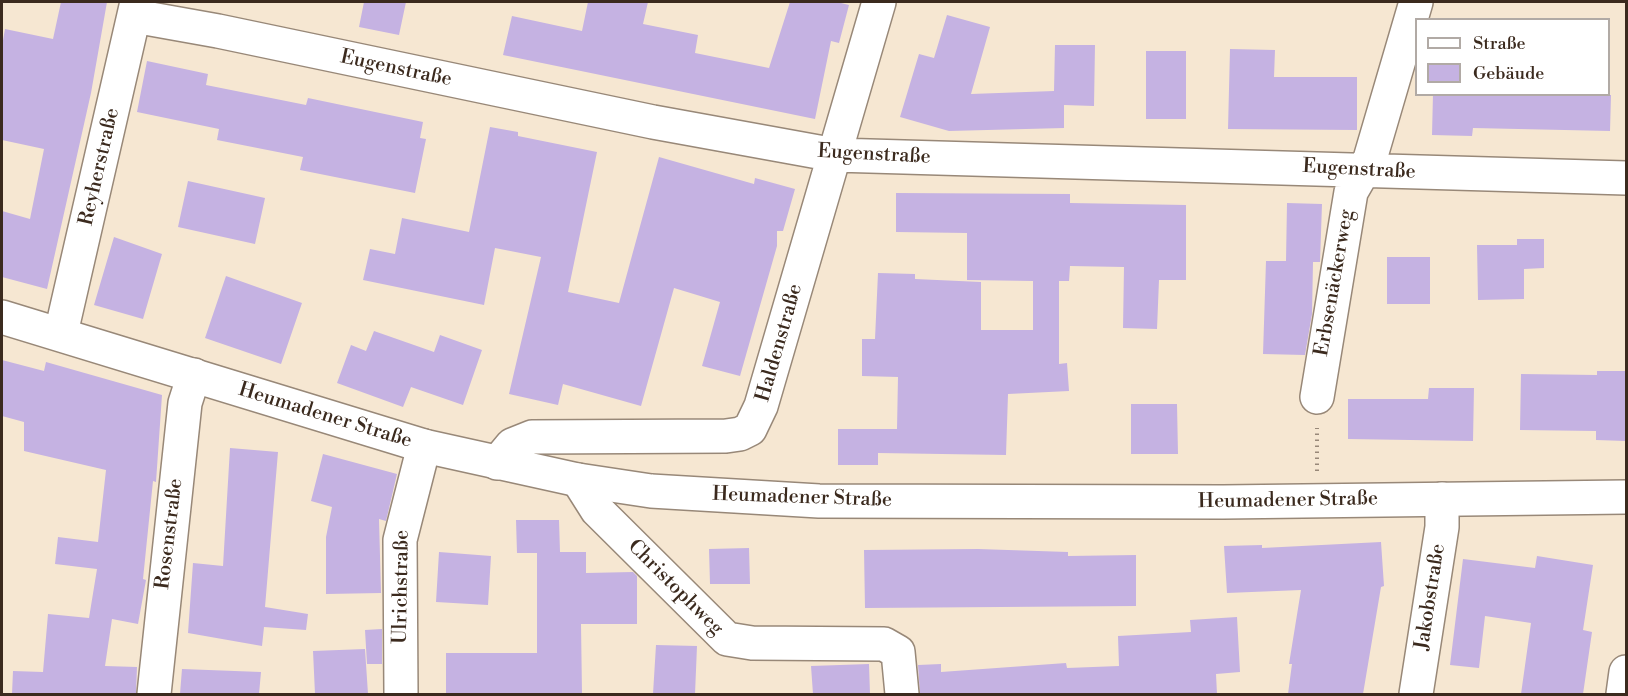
<!DOCTYPE html>
<meta charset="utf-8">
<style>
body{margin:0}
#map{position:relative;width:1628px;height:696px;overflow:hidden;background:#f6e7d2;font-family:"Libre Bodoni",serif}
canvas{display:block}
.frame{position:absolute;inset:0;border:3px solid #3b2a1e;pointer-events:none}
.legend{position:absolute;left:1415px;top:18px;width:195px;height:78px;box-sizing:border-box;background:#fff;border:2px solid #b1aaa5;margin:0;padding:8px 10px;list-style:none;font-size:18px;color:#3b2a1e}
.legend li{display:flex;align-items:center;gap:12px;height:30px}
.legend b{width:30px;border:2px solid #b1aaa5}
</style>
<div id="map">
<canvas width="1628" height="696"></canvas>
<div class="frame"></div>
<ul class="legend">
<li><b style="height:8px;background:#fff"></b>Straße</li>
<li><b style="height:16px;background:#c5b2e2"></b>Gebäude</li>
</ul>
</div>
<script>
const c = document.querySelector('canvas').getContext('2d');
c.lineJoin = 'round';
function paint(path, color) {
  c.fillStyle = color;
  c.fill(path, 'evenodd');
}
function toPath(rows) {
  const path = new Path2D();
  for (const r of rows) {
    path.moveTo(r[0], r[1]);
    for (let i = 2; i < r.length; i += 2) path.lineTo(r[i], r[i + 1]);
  }
  return path;
}
function stroke(path, color, width, dash) {
  c.strokeStyle = color;
  c.lineWidth = width;
  c.lineCap = dash ? 'butt' : 'round';
  c.setLineDash(dash || []);
  c.stroke(path);
}
function write(font, color, halo, rows, align = 'center') {
  c.font = font + ' "Libre Bodoni",serif';
  c.lineWidth = 4.5;
  c.setLineDash([]);
  c.textBaseline = 'middle';
  c.strokeStyle = halo;
  c.fillStyle = color;
  for (const [text, x, y, turn = 0] of rows) {
    c.save();
    c.translate(x, y);
    c.rotate((+turn || 0) * Math.PI / 180);
    c.textAlign = isNaN(turn) ? turn : align;
    if (halo) c.strokeText(text, 0, 0);
    c.fillText(text, 0, 0);
    c.restore();
  }
}
paint(toPath([
 [61,2,107,2,91,93,47,289,2,277,2,211,30,219,44,149,2,140,2,46,5,29,53,39],
 [364,2,406,2,399,35,359,27],
 [588,2,648,2,643,24,698,35,695,53,769,68,790,2,837,2,849,5,839,43,831,41,815,119,503,55,512,16,582,31],
 [947,15,990,27,971,94,1054,91,1055,45,1095,45,1094,106,1064,105,1064,128,949,131,900,117,919,54,934,58],
 [1230,49,1275,50,1274,77,1357,77,1357,130,1228,129],
 [1146,51,1186,51,1186,119,1146,119],
 [147,61,208,74,206,85,306,105,308,98,423,122,420,138,426,139,415,193,300,170,303,157,217,140,219,129,137,112],
 [1433,94,1611,95,1610,131,1473,128,1472,136,1432,135],
 [490,127,518,132,518,136,597,152,568,292,619,303,659,157,754,184,755,178,795,189,783,231,777,231,777,246,740,376,702,366,720,302,674,288,641,406,563,384,558,405,509,394,541,257,495,248,484,305,363,280,370,249,395,254,402,218,469,232],
 [188,181,265,198,255,244,178,227],
 [896,193,1070,194,1070,203,1186,205,1186,280,1159,280,1157,329,1123,328,1124,267,1070,266,1069,281,1059,281,1059,364,1067,363,1069,391,1008,394,1006,455,878,453,878,465,838,465,838,429,897,429,898,377,862,376,862,339,875,339,878,273,915,274,915,279,981,282,981,330,1033,330,1033,281,967,280,967,233,896,232],
 [1287,203,1322,204,1320,262,1313,262,1312,314,1305,355,1263,354,1266,261,1286,261],
 [114,237,162,254,143,319,94,305],
 [1517,239,1544,239,1544,268,1524,269,1524,299,1478,300,1477,245,1517,245],
 [1387,257,1430,257,1430,304,1387,304],
 [226,276,302,303,281,364,205,338],
 [374,331,434,352,440,335,482,350,463,405,411,387,403,407,337,383,351,345,366,351],
 [2,360,44,371,46,362,162,395,156,482,153,481,143,579,146,580,138,624,112,619,105,666,137,667,136,694,12,694,13,671,43,672,48,614,89,618,97,569,55,564,58,537,98,542,106,470,24,451,24,422,2,416],
 [1597,371,1626,371,1626,441,1596,440,1596,431,1520,430,1521,374,1597,375],
 [1429,388,1474,388,1473,441,1348,439,1348,399,1428,399],
 [1131,404,1177,404,1178,454,1131,454],
 [230,448,278,452,265,607,308,614,306,630,264,627,262,646,188,633,193,563,223,566],
 [323,454,397,474,386,521,379,519,381,593,326,594,326,537,332,507,311,501],
 [516,520,559,520,560,552,586,552,586,573,633,572,637,576,637,624,581,624,582,694,446,694,446,653,537,653,537,553,517,553],
 [1381,542,1384,586,1381,587,1363,694,1288,694,1292,664,1289,664,1301,590,1227,593,1224,546,1262,545,1262,548],
 [749,548,750,584,710,584,709,549],
 [978,549,1068,552,1068,556,1136,555,1136,606,865,608,864,550],
 [439,552,491,556,488,605,436,602],
 [1537,556,1593,565,1583,630,1592,632,1583,694,1521,694,1531,623,1485,616,1479,668,1450,665,1463,559,1535,568],
 [1237,617,1240,672,1216,674,1217,694,920,694,918,665,941,664,941,672,1066,663,1067,668,1119,666,1118,636,1191,632,1190,620],
 [382,629,382,664,367,664,365,630],
 [656,645,697,646,695,694,653,694],
 [365,649,368,694,315,694,313,651],
 [869,664,870,694,813,694,811,666],
 [182,669,261,672,259,694,180,694]
]), '#c5b2e2');
const minor = toPath([
 [134,16,218,31,653,122,835,155,1626,178],
 [61,333,137,2],
 [1317,397,1351,192,1370,159,1416,2],
 [497,463,512,445,532,437,726,436,740,434,750,429,761,406,879,2],
 [578,480,597,510,727,639,752,643,884,644,898,652,902,694],
 [154,694,185,403,194,375],
 [401,694,400,540,424,446],
 [1416,694,1442,527,1442,499],
 [1623,694,1626,672]
]);
const major = toPath([
 [2,317,424,446,578,480,651,491,819,501,1223,502,1626,497]
]);
stroke(minor, '#988878', 36);
stroke(major, '#988878', 36);
stroke(toPath([
 [1317,471,1317,428]
]), '#988878', 4, [1.5, 4.5]);
stroke(minor, '#fff', 33);
stroke(major, '#fff', 33);
write('20px', '#3b2a1e', '#fff', [
 ["Eugenstraße",396,69,12],
 ["Eugenstraße",874,155,3],
 ["Reyherstraße",100,167,-77],
 ["Eugenstraße",1359,170,3],
 ["Erbsenäckerweg",1335,283,-80],
 ["Haldenstraße",780,343,-74],
 ["Heumadener Straße",325,416,17],
 ["Heumadener Straße",802,498,2],
 ["Heumadener Straße",1288,501,-1],
 ["Rosenstraße",170,534,-83],
 ["Ulrichstraße",402,587,-89],
 ["Christophweg",675,588,45],
 ["Jakobstraße",1431,597,-81]
]);
</script>
